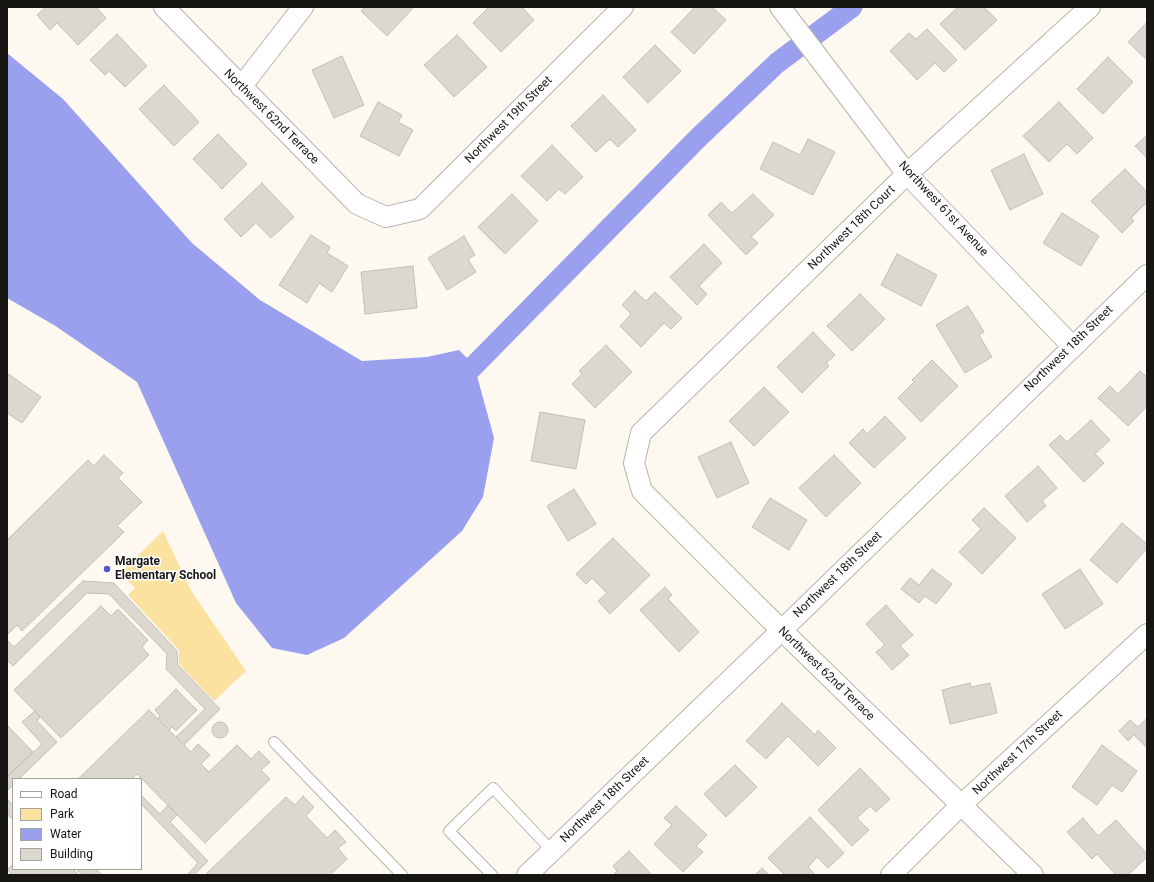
<!DOCTYPE html>
<style>
body{margin:0}
#map{position:relative;width:1154px;height:882px;overflow:hidden;background:#fdf9f0;font-family:Roboto,sans-serif}
canvas{display:block}
.frame{position:absolute;inset:0;border:8px solid #171613;pointer-events:none}
.legend{position:absolute;left:12px;top:778px;width:130px;height:92px;box-sizing:border-box;background:#fff;border:1px solid #a2a2a1;margin:0;padding:5px 7px;list-style:none;font-size:12px;color:#171613}
.legend li{display:flex;align-items:center;gap:8px;height:20px}
.legend b{width:20px;border:1px solid #a2a2a1}
</style>
<div id="map">
<canvas width="1154" height="882"></canvas>
<div class="frame"></div>
<ul class="legend">
<li><b style="height:5px;background:#fff"></b>Road</li>
<li><b style="height:11px;background:#fbe2a0"></b>Park</li>
<li><b style="height:11px;background:#9aa0ee"></b>Water</li>
<li><b style="height:11px;background:#dcd8cf"></b>Building</li>
</ul>
</div>
<script>
const c = document.querySelector('canvas').getContext('2d');
c.lineJoin = 'round';
function paint(path, color) {
  c.fillStyle = color;
  c.fill(path, 'evenodd');
}
function toPath(rows) {
  const path = new Path2D();
  for (const r of rows) {
    if (r.length === 3) {
      path.moveTo(r[0] + r[2], r[1]);
      path.arc(r[0], r[1], r[2], 0, 2 * Math.PI);
      continue;
    }
    path.moveTo(r[0], r[1]);
    for (let i = 2; i < r.length; i += 2) path.lineTo(r[i], r[i + 1]);
  }
  return path;
}
function stroke(path, color, width, dash) {
  c.strokeStyle = color;
  c.lineWidth = width;
  c.lineCap = dash ? 'butt' : 'round';
  c.setLineDash(dash || []);
  c.stroke(path);
}
function write(font, color, halo, rows, align = 'center') {
  c.font = font + ' Roboto,sans-serif';
  c.lineWidth = 3;
  c.setLineDash([]);
  c.textBaseline = 'middle';
  c.strokeStyle = halo;
  c.fillStyle = color;
  for (const [text, x, y, turn = 0] of rows) {
    c.save();
    c.translate(x, y);
    c.rotate((+turn || 0) * Math.PI / 180);
    c.textAlign = isNaN(turn) ? turn : align;
    if (halo) c.strokeText(text, 0, 0);
    c.fillText(text, 0, 0);
    c.restore();
  }
}
paint(toPath([
 [163,531,192,592,246,671,214,701,179,664,179,650,128,595,135,588,120,573]
]), '#fbe2a0');
paint(toPath([
 [7,53,63,99,192,243,260,300,362,361,427,357,459,350,474,365,494,438,483,497,462,531,344,638,307,655,272,648,236,603,137,382,54,325,7,298]
]), '#9aa0ee');
stroke(toPath([
 [455,385,698,138,777,63,852,7]
]), '#9aa0ee', 21);
const building = toPath([
 [46,7,96,7,106,18,78,45,57,23,50,30,37,15,46,7],
 [365,7,414,7,387,36,361,11,365,7],
 [489,7,522,7,534,20,501,52,473,23,489,7],
 [695,7,712,7,726,20,694,54,671,32,695,7],
 [958,7,984,7,997,20,965,50,940,24,958,7],
 [1147,22,1147,60,1128,42,1147,22],
 [927,29,957,60,944,72,935,63,917,80,890,51,909,33,916,39,927,29],
 [117,34,147,66,125,87,109,71,105,75,90,60,117,34],
 [457,35,487,67,454,97,424,65,457,35],
 [655,45,681,71,648,103,623,77,655,45],
 [342,56,364,105,334,118,312,70,342,56],
 [1108,57,1133,82,1103,114,1077,89,1108,57],
 [164,85,199,122,174,146,139,109,164,85],
 [603,95,636,130,618,147,610,139,596,152,571,126,603,95],
 [378,102,402,115,398,122,413,130,399,156,360,136,378,102],
 [1059,102,1093,138,1077,154,1067,144,1049,162,1023,136,1059,102],
 [218,134,247,164,222,189,193,159,218,134],
 [1147,135,1147,158,1135,146,1147,135],
 [808,139,835,152,813,195,760,169,773,142,800,155,808,139],
 [552,145,583,177,565,194,559,189,547,201,521,176,552,145],
 [1024,154,1043,194,1010,210,991,170,1024,154],
 [1125,169,1147,192,1147,202,1131,218,1134,221,1122,233,1091,201,1125,169],
 [262,183,294,217,271,238,256,223,241,237,224,219,262,183],
 [512,194,538,221,505,254,478,227,512,194],
 [753,194,774,215,751,237,758,243,746,255,708,215,721,202,732,213,753,194],
 [1062,213,1099,236,1081,266,1043,243,1062,213],
 [311,235,330,247,327,253,348,266,332,292,319,283,307,303,279,285,311,235],
 [464,236,475,255,468,259,476,272,447,290,428,258,464,236],
 [704,244,722,263,699,286,707,294,697,305,670,277,704,244],
 [897,254,937,275,921,306,881,285,897,254],
 [413,266,417,308,365,314,361,272,413,266],
 [635,291,646,301,655,292,682,318,671,329,664,323,641,347,620,326,631,314,622,305,635,291],
 [860,294,885,319,852,351,827,326,860,294],
 [968,306,984,332,979,335,992,357,965,373,936,325,968,306],
 [813,332,835,355,826,363,829,366,802,393,777,367,813,332],
 [606,345,632,372,595,408,572,384,582,374,579,371,606,345],
 [932,360,958,386,921,422,898,398,914,382,912,380,932,360],
 [1140,371,1147,377,1147,406,1128,426,1098,398,1110,386,1118,394,1140,371],
 [7,373,41,397,22,423,7,413,7,373],
 [764,387,789,412,754,446,729,421,764,387],
 [540,412,585,420,576,469,531,461,540,412],
 [885,416,906,438,874,468,849,443,863,429,867,434,885,416],
 [1091,420,1110,440,1095,454,1104,463,1084,482,1049,445,1060,435,1067,442,1091,420],
 [731,442,749,483,717,498,698,457,731,442],
 [104,455,123,473,118,478,142,502,117,526,124,532,22,631,17,625,7,635,7,540,88,460,94,466,104,455],
 [834,455,861,483,826,517,799,488,834,455],
 [1038,466,1057,488,1042,501,1046,506,1027,522,1005,496,1038,466],
 [574,489,596,524,568,541,547,506,574,489],
 [770,498,807,520,789,550,752,527,770,498],
 [984,508,1016,538,982,574,959,552,981,529,972,520,984,508],
 [1122,523,1147,544,1147,548,1117,583,1090,560,1122,523],
 [613,538,650,575,610,614,598,601,607,593,592,578,586,584,576,574,613,538],
 [932,569,952,584,936,604,925,596,919,603,901,589,910,578,919,585,932,569],
 [1080,569,1103,604,1065,629,1042,594,1080,569],
 [83,581,114,583,177,651,178,665,220,709,184,745,176,737,205,709,166,669,167,654,109,594,87,593,13,666,7,660,7,640,14,647,83,581],
 [665,587,672,595,668,599,699,632,679,652,640,610,665,587],
 [886,605,913,635,900,646,909,655,892,670,876,652,885,645,866,624,886,605],
 [101,606,111,616,118,609,148,640,142,647,149,655,61,738,14,690,101,606],
 [970,683,971,687,990,683,997,713,950,724,942,690,970,683],
 [176,689,197,710,176,731,172,727,169,730,158,719,160,716,155,710,176,689],
 [782,703,815,735,818,730,836,748,818,766,788,736,766,759,746,741,782,703],
 [149,710,191,752,198,744,210,755,201,764,209,772,237,745,251,759,259,751,270,762,261,770,270,779,205,843,137,774,132,779,78,779,149,710],
 [35,711,40,717,37,721,57,742,19,779,13,779,13,785,7,791,7,777,42,744,22,722,35,711],
 [1147,718,1147,748,1134,735,1128,741,1119,731,1130,720,1138,727,1147,718],
 [220,730,8],
 [7,725,33,752,7,777,7,725],
 [1102,745,1137,771,1122,792,1112,785,1097,805,1072,787,1102,745],
 [735,765,757,787,726,817,704,794,735,765],
 [860,768,890,799,876,812,870,806,857,818,869,830,852,846,818,810,860,768],
 [141,795,160,814,168,805,177,815,170,822,208,861,195,874,196,875,187,875,198,863,141,804,141,795],
 [303,796,314,807,306,816,327,838,335,830,346,842,338,848,347,859,330,875,205,875,286,797,295,805,303,796],
 [7,799,13,805,13,820,7,814,7,799],
 [676,806,707,835,696,846,703,852,683,872,654,844,672,825,664,818,676,806],
 [810,817,844,853,828,868,817,857,808,867,815,875,785,875,768,858,810,817],
 [1083,818,1098,836,1116,820,1147,854,1147,857,1128,875,1116,875,1097,854,1092,859,1067,832,1083,818],
 [629,851,652,875,613,875,617,871,613,866,629,851],
 [13,864,13,869,73,869,79,875,13,875,7,870,13,864],
 [762,868,769,875,755,875,762,868],
 [76,869,96,869,102,875,82,875,76,869]
]);
paint(building, '#dcd8cf');
stroke(building, '#c2bfb6', 1);
const service = toPath([
 [274,742,402,875],
 [492,875,449,831,493,788,552,851]
]);
const minor = toPath([
 [164,7,357,204,386,217,420,209,623,7],
 [780,7,907,174,1072,346],
 [241,87,303,7],
 [527,875,782,630,1147,275],
 [891,875,961,805,1147,634],
 [1033,875,761,610,642,491,634,463,641,433,907,174,1090,7]
]);
stroke(service, '#b7b4ab', 12);
stroke(minor, '#b7b4ab', 22);
stroke(service, '#fff', 10);
stroke(minor, '#fff', 20);
for (const [x, y, r, color] of [
 [107,569,4,"#5753cb"]
]) {
  const dot = new Path2D();
  dot.arc(x, y, r, 0, 2 * Math.PI);
  c.fillStyle = color;
  c.fill(dot);
  stroke(dot, '#fff', 1.5);
}
write('12px', '#171613', '#fff', [
 ["Northwest 62nd Terrace",271,117,45],
 ["Northwest 19th Street",509,120,-45],
 ["Northwest 61st Avenue",943,209,47],
 ["Northwest 18th Court",852,228,-44],
 ["Northwest 18th Street",1069,349,-44],
 ["Northwest 18th Street",838,575,-44],
 ["Northwest 62nd Terrace",826,674,44],
 ["Northwest 17th Street",1018,753,-43],
 ["Northwest 18th Street",605,800,-44]
]);
write('bold 12px', '#171613', '#fff', [
 ["Margate",115,562],
 ["Elementary School",115,576]
], 'left');
</script>
